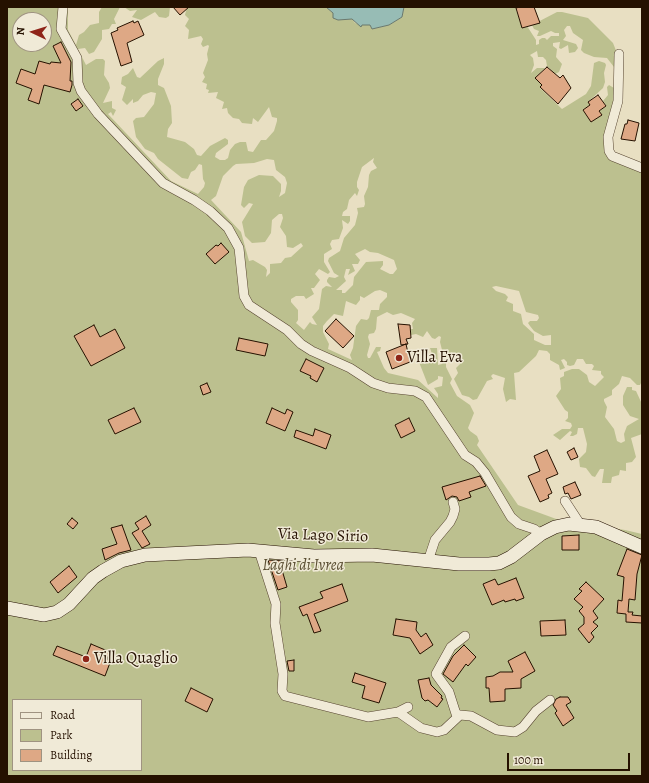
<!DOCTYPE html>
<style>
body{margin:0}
#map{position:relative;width:649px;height:783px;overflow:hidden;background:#e8dfc2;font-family:Alegreya,serif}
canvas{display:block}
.frame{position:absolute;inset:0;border:8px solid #251100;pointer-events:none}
.legend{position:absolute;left:12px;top:699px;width:130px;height:72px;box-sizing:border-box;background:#f0ead7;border:1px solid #9f9381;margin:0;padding:5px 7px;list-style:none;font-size:12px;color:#251100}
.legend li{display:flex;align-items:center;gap:8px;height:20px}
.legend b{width:20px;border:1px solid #9f9381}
.north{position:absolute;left:12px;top:12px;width:40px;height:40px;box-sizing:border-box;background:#f0ead7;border:1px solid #9f9381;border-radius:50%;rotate:274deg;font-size:11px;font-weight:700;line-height:16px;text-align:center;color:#251100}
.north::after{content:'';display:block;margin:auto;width:14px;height:18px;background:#8f2418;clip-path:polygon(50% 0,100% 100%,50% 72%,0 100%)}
.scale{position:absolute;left:507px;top:753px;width:123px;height:18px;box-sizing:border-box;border:2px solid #251100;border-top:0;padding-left:5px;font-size:12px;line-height:14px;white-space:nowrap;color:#251100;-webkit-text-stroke:3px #f0ead7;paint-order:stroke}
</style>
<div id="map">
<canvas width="649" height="783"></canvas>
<div class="frame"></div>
<ul class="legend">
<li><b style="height:5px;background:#f0ead7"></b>Road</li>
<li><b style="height:11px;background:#bcc08f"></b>Park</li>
<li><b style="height:11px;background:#dea885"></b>Building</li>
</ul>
<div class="north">N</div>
<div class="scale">100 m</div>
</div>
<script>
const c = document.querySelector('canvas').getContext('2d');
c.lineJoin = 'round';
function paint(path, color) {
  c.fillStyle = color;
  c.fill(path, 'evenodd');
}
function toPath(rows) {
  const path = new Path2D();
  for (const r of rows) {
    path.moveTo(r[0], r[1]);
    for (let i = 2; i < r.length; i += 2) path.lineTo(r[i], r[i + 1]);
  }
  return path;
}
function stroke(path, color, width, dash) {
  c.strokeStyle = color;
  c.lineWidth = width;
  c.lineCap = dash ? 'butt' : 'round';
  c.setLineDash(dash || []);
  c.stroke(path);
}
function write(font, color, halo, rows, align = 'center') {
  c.font = font + ' Alegreya,serif';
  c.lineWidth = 3;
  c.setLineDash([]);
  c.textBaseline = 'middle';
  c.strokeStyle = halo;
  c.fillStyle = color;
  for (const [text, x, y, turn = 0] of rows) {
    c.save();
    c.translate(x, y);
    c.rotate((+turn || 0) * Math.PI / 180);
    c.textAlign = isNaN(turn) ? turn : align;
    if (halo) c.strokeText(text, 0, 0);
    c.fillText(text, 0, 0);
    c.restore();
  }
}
paint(toPath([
 [7,7,68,7,68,30,76,45,79,35,84,32,90,25,99,23,99,12,102,7,120,7,114,19,116,24,112,24,109,29,102,30,102,39,94,52,89,54,85,48,78,49,86,65,96,59,103,59,105,61,104,75,109,83,110,88,103,103,112,101,112,108,116,110,113,116,111,112,108,114,171,181,198,194,204,187,205,183,203,179,202,165,199,164,195,170,191,172,188,179,182,178,158,159,154,153,145,149,136,137,133,121,136,118,144,117,154,104,156,93,151,92,143,95,138,101,133,103,133,99,127,105,122,100,126,87,121,84,122,77,128,74,133,68,137,77,140,78,158,61,164,58,164,64,158,79,158,85,164,88,171,106,172,123,168,129,167,137,185,142,194,149,197,155,201,156,210,146,225,138,228,140,228,144,216,153,215,157,220,160,225,160,228,158,230,150,235,144,240,142,246,142,248,151,253,152,261,140,266,140,274,131,277,121,277,118,272,117,269,107,258,122,253,118,252,124,242,123,239,119,233,118,228,113,227,108,222,109,224,102,216,98,218,92,208,93,209,90,206,89,207,84,202,82,205,77,203,73,208,60,207,54,209,46,208,45,203,47,201,44,203,39,201,36,188,39,189,30,185,26,189,19,185,15,187,7,326,7,333,13,333,18,338,20,352,19,355,23,362,25,370,25,372,29,389,25,402,17,404,7,520,7,516,9,522,28,527,26,536,40,536,45,539,44,539,40,542,38,545,38,547,40,551,36,559,36,559,33,555,33,551,31,540,36,537,36,539,31,534,29,532,25,557,12,562,12,588,18,613,43,617,53,614,67,607,58,594,57,584,53,581,50,583,40,573,33,570,26,567,26,564,30,566,36,563,40,576,44,578,48,575,52,569,53,568,45,561,49,559,48,560,42,553,43,553,46,557,49,556,57,562,64,559,72,555,74,547,66,546,60,543,57,538,57,537,51,530,55,533,58,534,65,531,73,537,68,545,68,535,78,542,85,540,88,562,109,586,94,591,86,594,63,599,61,605,63,606,65,604,73,605,82,603,88,588,102,590,105,583,110,591,122,602,115,599,111,606,106,603,101,608,95,607,87,609,85,614,88,615,93,613,96,615,98,605,152,642,169,642,381,640,385,637,385,630,378,622,376,619,384,612,390,612,395,604,399,604,401,607,407,605,417,614,429,617,441,621,443,625,441,624,434,627,426,639,419,630,416,623,405,623,396,627,387,632,387,632,390,636,391,642,404,642,434,631,438,636,457,632,462,626,463,626,471,620,470,619,475,612,477,611,483,602,483,604,469,600,469,595,477,592,476,586,468,580,467,579,459,586,452,587,444,583,428,578,428,577,434,573,436,570,436,572,432,570,431,560,440,553,435,562,429,570,429,572,426,571,423,565,421,568,418,568,412,565,410,556,396,561,389,560,378,564,376,564,372,572,369,579,369,587,375,589,382,595,386,604,377,601,374,601,371,592,370,594,366,592,364,586,364,583,359,577,359,574,365,570,366,567,365,567,362,564,359,561,360,565,368,560,370,559,365,550,360,550,354,547,351,539,350,536,356,519,372,514,373,516,400,510,399,506,402,503,389,505,378,493,374,491,376,493,379,487,381,477,399,473,400,469,397,462,395,454,379,458,373,456,368,461,363,462,356,460,353,449,354,442,350,440,342,441,337,439,336,435,339,432,338,427,331,423,337,416,334,411,335,411,329,413,329,412,323,415,319,401,313,393,315,387,312,377,317,376,329,374,333,369,334,368,337,370,344,367,355,368,358,370,358,376,347,381,347,380,351,377,352,384,368,388,373,418,380,438,398,438,394,434,388,442,386,443,377,438,376,438,379,428,385,419,362,420,360,431,360,432,354,430,348,437,348,438,365,442,364,444,361,446,361,446,367,452,379,450,383,457,396,470,405,474,413,468,428,470,431,477,436,479,441,477,445,518,505,559,520,625,530,642,534,642,776,7,776],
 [20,20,44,20,44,44,20,44],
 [374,158,373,162,377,168,371,171,369,175,368,187,364,196,365,204,364,207,357,208,358,213,355,225,344,238,340,251,329,258,328,261,334,273,339,276,335,278,329,277,327,280,327,282,332,287,326,286,322,289,319,309,312,317,317,325,312,324,310,322,304,330,296,323,298,320,298,310,291,302,291,299,296,296,304,296,306,299,314,294,311,288,314,288,320,280,315,274,319,269,328,274,330,272,324,262,324,254,332,249,330,244,332,240,339,239,343,228,342,220,348,224,350,221,350,216,342,216,343,212,347,209,349,200,355,193,357,196,359,190,357,187,357,182,362,167],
 [267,159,274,160,276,170,285,177,287,183,285,193,279,197,281,191,281,184,273,176,259,175,248,180,244,187,241,205,244,208,249,203,253,204,242,222,245,236,252,243,265,242,271,233,272,220,279,214,282,214,283,218,280,227,286,236,287,247,293,248,301,243,303,246,291,257,285,258,281,263,270,264,270,273,266,277,267,270,265,267,253,260,249,261,241,232,211,200,216,196,223,176,233,166,236,164,254,163],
 [365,249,370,252,378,253,394,260,397,269,393,274,390,274,380,269,383,265,383,261,366,262,354,277,353,285,345,293,342,293,342,290,336,290,346,281,344,277,346,269,350,269,348,275,355,271,352,264,358,264,360,260,355,254],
 [496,286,519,291,526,312,538,315,539,318,537,321,530,321,528,323,530,326,534,331,543,336,551,335,551,345,545,345,534,340,534,334,523,324,521,314,513,311,513,304,506,301,508,297,505,294,496,291,492,287],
 [380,290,387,293,387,297,380,304,379,310,371,310,369,318,367,320,361,319,356,326,353,348,350,355,352,360,328,349,329,344,323,332,323,326,327,321,334,314,343,316,346,301,356,305,360,300,360,296,364,298,375,291],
 [13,700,141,700,141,770,13,770],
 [124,7,170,7,169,16,166,18,159,17,155,12,141,20,132,17,137,10,130,11]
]), '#bcc08f');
const water = toPath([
 [326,7,404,7,402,17,389,25,372,29,370,25,362,25,361,27,352,19,338,20,333,18,333,13,326,7]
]);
paint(water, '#97bcb5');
stroke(water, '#69786d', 1);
const building = toPath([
 [173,7,189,7,180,15,173,7],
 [520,7,534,7,540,23,522,28,516,8,520,7],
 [133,21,134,23,138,21,144,35,127,43,132,62,121,66,111,33,118,30,117,28,133,21],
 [61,42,71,62,70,81,72,81,72,85,70,92,44,85,39,104,28,100,32,89,16,83,21,69,35,74,39,61,50,64,51,62,61,63,53,46,61,42],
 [547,67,560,78,563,75,571,88,558,104,540,87,542,85,535,78,547,67],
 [598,95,606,106,599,111,602,115,591,122,583,110,590,105,588,102,598,95],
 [78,99,83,106,76,111,71,104,78,99],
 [628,120,639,123,635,141,621,139,625,124,627,124,628,120],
 [221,243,229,252,215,264,206,254,216,245,218,246,221,243],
 [336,319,354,336,343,348,325,331,336,319],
 [398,324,410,325,411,338,406,339,408,344,401,345,398,324],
 [94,325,100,337,115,329,125,348,91,366,74,336,94,325],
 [239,338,268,344,265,356,236,350,239,338],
 [406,344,410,362,392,369,386,352,406,344],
 [306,359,324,368,317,382,310,378,311,376,300,371,306,359],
 [207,383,211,392,203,395,200,386,207,383],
 [134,408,141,422,115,434,108,420,134,408],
 [272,408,285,414,287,409,293,412,285,431,266,423,272,408],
 [409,418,415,431,401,438,395,425,409,418],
 [315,429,331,435,326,449,294,437,296,430,313,436,315,429],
 [574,448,578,457,571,460,567,452,574,448],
 [547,450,558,474,546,479,552,493,548,495,549,498,540,502,528,476,540,471,534,456,547,450],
 [480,476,486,486,469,492,471,497,459,501,457,497,452,496,446,500,442,487,480,476],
 [575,482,581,495,571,499,568,493,565,494,563,487,575,482],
 [146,516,151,525,142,531,150,544,142,548,132,533,139,529,135,523,146,516],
 [72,518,78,523,73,529,67,524,72,518],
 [122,525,131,550,119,553,105,560,102,549,117,544,111,528,122,525],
 [579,535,579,550,562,550,562,536,579,535],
 [627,549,642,555,637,574,635,600,629,599,628,612,633,612,632,615,642,616,642,623,626,622,626,614,617,613,618,600,622,601,624,577,617,575,627,549],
 [268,560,283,561,282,570,287,587,278,590,268,560],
 [69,566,77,577,58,593,50,582,69,566],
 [516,578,524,598,516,601,515,599,505,602,504,600,492,605,483,584,495,579,498,585,516,578],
 [586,582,604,599,593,611,598,618,593,622,598,626,591,633,594,637,589,643,578,629,584,624,584,617,579,611,583,607,574,599,582,591,579,589,586,582],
 [342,584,348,601,314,614,321,631,314,633,307,614,303,616,299,607,323,598,320,592,342,584],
 [396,619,417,622,416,630,421,637,426,633,433,645,420,654,410,638,393,635,396,619],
 [565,620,566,635,541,636,540,621,565,620],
 [91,644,110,652,107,659,111,660,105,676,53,655,57,646,86,657,91,644],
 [464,645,476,657,468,666,466,664,453,682,443,674,453,656,464,645],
 [525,652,535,671,521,679,521,688,505,689,505,701,490,702,489,688,486,688,486,677,493,676,500,672,513,672,508,661,525,652],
 [294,660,294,671,289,671,287,661,294,660],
 [355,673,386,683,379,703,362,698,365,686,352,682,355,673],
 [429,678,431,685,442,696,441,698,443,699,437,707,428,700,425,701,422,698,418,680,429,678],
 [191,688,213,699,207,712,185,701,191,688],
 [560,697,568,697,571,702,566,705,574,718,563,726,555,713,557,711,553,705,556,699,560,697]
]);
paint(building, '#dea885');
stroke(building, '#251100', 1);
const street = toPath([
 [63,7,61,29,77,58,78,83,81,91,98,114,163,183,194,200,210,211,228,228,239,248,244,296,249,305,287,330,301,344,312,351,350,368,373,383,388,388,415,391,426,397,465,455,476,462,485,473,511,517,519,524,534,529,541,534],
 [619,54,618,101,608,137,609,151,612,156,642,168],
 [565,501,580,524],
 [259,551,276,604,275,623,283,674,282,691,285,696,368,717,398,712,421,728,437,732,444,730,460,715,471,716,497,730,515,732,523,727,536,711,550,700],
 [428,561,435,540,450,522,453,516,455,509,453,502],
 [398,712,408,707],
 [457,717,449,692,436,674,451,647,465,636]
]);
const secondary = toPath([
 [7,608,44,615,57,612,69,604,93,578,103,571,121,561,145,555,248,550,314,556,372,555,459,564,489,564,499,563,511,557,541,534,555,527,569,524,596,527,642,547]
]);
stroke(street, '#564430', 10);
stroke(secondary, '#251100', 14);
stroke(street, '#f0ead7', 9);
stroke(secondary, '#f0ead7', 13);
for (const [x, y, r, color] of [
 [399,358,4,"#8f2418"],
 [86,659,4,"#8f2418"]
]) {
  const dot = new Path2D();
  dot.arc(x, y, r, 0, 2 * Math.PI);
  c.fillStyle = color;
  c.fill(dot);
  stroke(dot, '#f0ead7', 1.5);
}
write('16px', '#251100', '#f0ead7', [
 ["Villa Eva",407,358],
 ["Villa Quaglio",94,659]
], 'left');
write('16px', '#251100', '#f0ead7', [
 ["Via Lago Sirio",323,536,2]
]);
write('italic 16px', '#5a4e32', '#f0ead7', [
 ["Laghi di Ivrea",303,566]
]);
</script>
